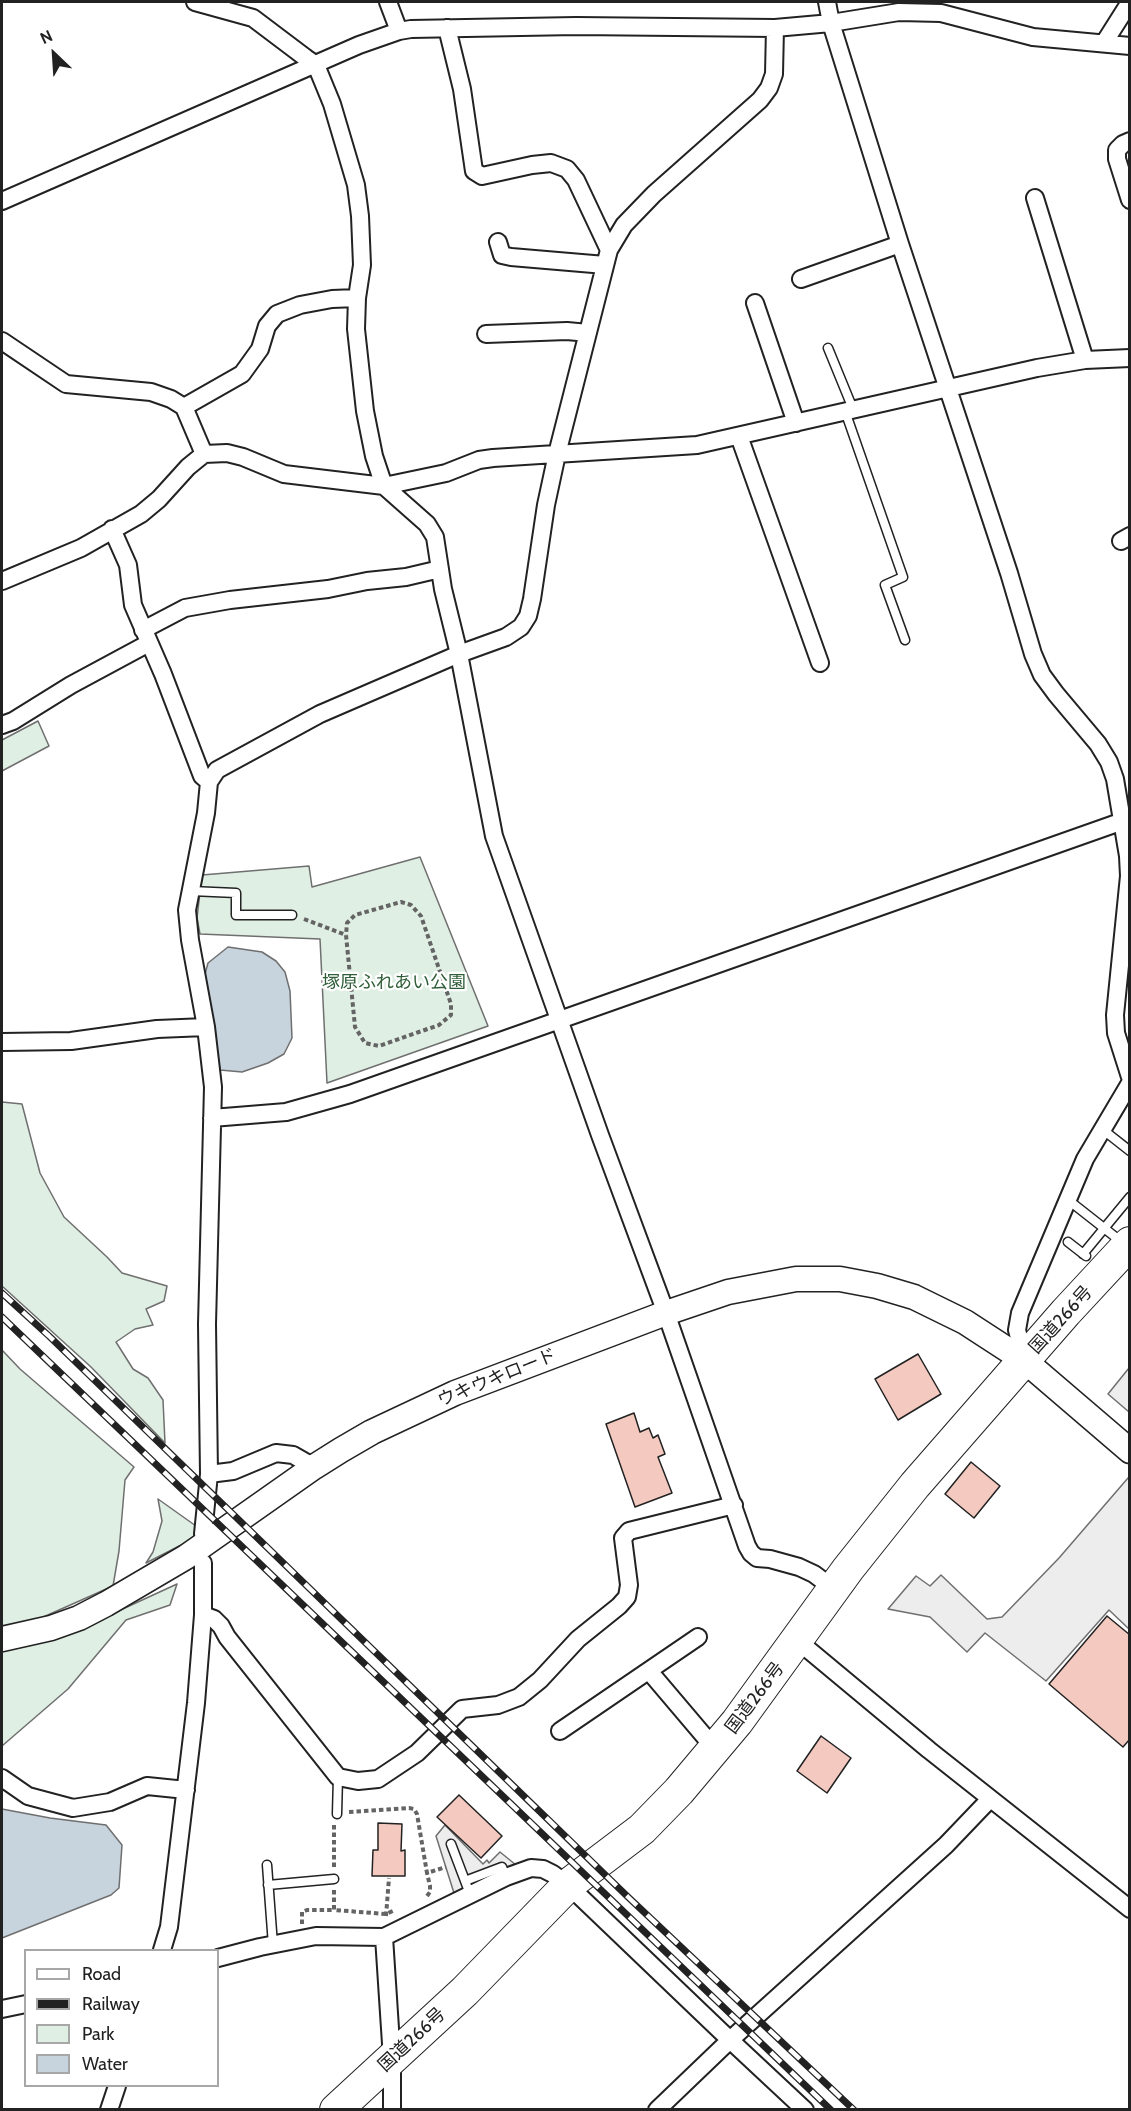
<!DOCTYPE html>
<meta charset="utf-8">
<style>
body{margin:0}
#map{position:relative;width:1131px;height:2111px;overflow:hidden;background:#fff;font-family:Cabin,sans-serif}
canvas{display:block}
.frame{position:absolute;inset:0;border:3px solid #222;pointer-events:none}
.legend{position:absolute;left:24px;top:1949px;width:195px;height:138px;box-sizing:border-box;background:#fff;border:2px solid #a7a7a7;margin:0;padding:8px 10px;list-style:none;font-size:18px;color:#222}
.legend li{display:flex;align-items:center;gap:12px;height:30px}
.legend b{width:30px;border:2px solid #a7a7a7}
.north{position:absolute;left:24px;top:24px;width:60px;height:60px;-webkit-text-stroke:4px #fff;paint-order:stroke;rotate:335deg;font-size:16px;font-weight:700;line-height:24px;text-align:center;color:#222}
.north::after{content:'';display:block;margin:auto;width:21px;height:27px;background:#222;clip-path:polygon(50% 0,100% 100%,50% 72%,0 100%)}
</style>
<div id="map">
<canvas width="1131" height="2111"></canvas>
<div class="frame"></div>
<ul class="legend">
<li><b style="height:8px;background:#fff"></b>Road</li>
<li><b style="height:8px;background:#222"></b>Railway</li>
<li><b style="height:16px;background:#e0efe3"></b>Park</li>
<li><b style="height:16px;background:#c7d3dd"></b>Water</li>
</ul>
<div class="north">N</div>
</div>
<script>
const c = document.querySelector('canvas').getContext('2d');
c.lineJoin = 'round';
function paint(path, color) {
  c.fillStyle = color;
  c.fill(path, 'evenodd');
}
function toPath(rows) {
  const path = new Path2D();
  for (const r of rows) {
    path.moveTo(r[0], r[1]);
    for (let i = 2; i < r.length; i += 2) path.lineTo(r[i], r[i + 1]);
  }
  return path;
}
function stroke(path, color, width, dash) {
  c.strokeStyle = color;
  c.lineWidth = width;
  c.lineCap = dash ? 'butt' : 'round';
  c.setLineDash(dash || []);
  c.stroke(path);
}
function write(font, color, halo, rows, align = 'center') {
  c.font = font + ' Cabin,"Noto Sans JP",sans-serif';
  c.lineWidth = 4.5;
  c.setLineDash([]);
  c.textBaseline = 'middle';
  c.strokeStyle = halo;
  c.fillStyle = color;
  for (const [text, x, y, turn = 0] of rows) {
    c.save();
    c.translate(x, y);
    c.rotate((+turn || 0) * Math.PI / 180);
    c.textAlign = isNaN(turn) ? turn : align;
    if (halo) c.strokeText(text, 0, 0);
    c.fillText(text, 0, 0);
    c.restore();
  }
}
const green = toPath([
 [38,721,49,746,2,771,2,740,38,721],
 [420,857,488,1026,327,1083,320,939,200,934,197,918,202,875,309,866,312,887,420,857],
 [2,1102,22,1104,40,1173,64,1217,107,1257,122,1273,167,1286,164,1301,146,1309,153,1325,135,1329,116,1342,133,1369,148,1378,163,1400,165,1443,91,1367,2,1286,2,1102],
 [2,1350,20,1369,134,1467,125,1480,119,1551,113,1586,41,1618,2,1629,2,1350],
 [158,1499,196,1526,195,1538,146,1563,153,1552,162,1521,158,1499],
 [177,1584,170,1605,126,1620,68,1689,2,1746,2,1647,114,1613,177,1584]
]);
paint(green, '#e0efe3');
stroke(green, '#6f6f6f', 1.5);
const parking = toPath([
 [1129,1368,1129,1412,1108,1394,1129,1368],
 [1128,1478,1130,1479,1129,1629,1109,1610,1046,1681,985,1633,967,1652,930,1617,888,1609,916,1576,930,1586,941,1575,987,1619,1002,1617,1059,1558,1128,1478],
 [445,1825,483,1864,487,1860,489,1863,500,1852,516,1865,454,1893,436,1836,445,1825]
]);
paint(parking, '#ededed');
stroke(parking, '#6f6f6f', 1.5);
const water = toPath([
 [228,947,262,952,276,961,285,972,290,991,292,1038,284,1054,268,1063,242,1072,220,1070,205,974,208,963,228,947],
 [2,1809,50,1818,106,1825,122,1845,119,1888,111,1895,2,1938,2,1809]
]);
paint(water, '#c7d3dd');
stroke(water, '#6f6f6f', 1.5);
const building = toPath([
 [918,1354,941,1394,898,1420,875,1379,918,1354],
 [634,1413,640,1432,649,1428,653,1438,658,1435,665,1454,658,1457,672,1493,635,1507,606,1424,634,1413],
 [971,1462,1000,1486,974,1518,945,1494,971,1462],
 [1107,1616,1130,1635,1130,1739,1123,1747,1049,1684,1107,1616],
 [821,1736,851,1758,827,1793,797,1771,821,1736],
 [459,1795,502,1836,481,1858,437,1817,459,1795],
 [378,1823,402,1824,401,1851,405,1850,405,1876,372,1876,373,1850,378,1850,378,1823]
]);
paint(building, '#f3c9c0');
stroke(building, '#222', 1.5);
const lane = toPath([
 [828,348,853,409],
 [845,411,903,577,885,585,905,640],
 [191,891,236,893,236,915,292,915],
 [1102,1129,1130,1151],
 [1067,1199,1123,1243],
 [1068,1242,1086,1256],
 [1083,1254,1130,1197],
 [337,1814,338,1777],
 [451,1844,470,1894],
 [267,1865,273,1945],
 [465,1881,502,1867,506,1877],
 [268,1885,334,1879]
]);
const street = toPath([
 [195,2,253,18,306,58,316,65,332,104,356,185,360,216,362,265,357,298,356,329,365,411,374,456,384,486,427,524,435,537,443,589,459,654,494,836,600,1135,666,1313,747,1546,751,1553,757,1558,770,1559,799,1567,814,1574,834,1589],
 [388,2,399,31],
 [827,2,831,23,900,244,1009,573,1033,654,1042,675,1056,694,1098,744,1109,762,1115,779,1128,856,1129,876,1115,1015,1116,1033,1130,1077],
 [447,28,462,89,474,171,482,176,532,165,551,163,567,169,576,180,609,250],
 [1104,43,1130,2],
 [1130,141,1123,144,1117,150,1117,159,1130,200],
 [1035,198,1085,360],
 [2,201,359,45,399,31,411,29,576,26,775,28,831,23,899,12,941,13,1033,37,1130,46],
 [498,242,502,255,511,257,605,265],
 [801,279,900,244],
 [755,303,796,423],
 [486,334,567,331,588,333],
 [2,341,66,384,151,392,171,399,184,407,204,454],
 [184,407,242,374,260,349,267,326,277,314,300,305,332,299,357,298],
 [739,436,820,663],
 [112,529,128,565,133,605,163,674,202,776,209,782],
 [1121,541,1130,536],
 [2,581,81,548,141,514,159,499,188,467,204,454,227,453,243,457,284,474,384,486,446,473,479,460,493,458,697,445,1037,368,1085,360,1130,358],
 [143,630,185,608,230,600,328,589,367,581,406,577,440,569],
 [2,725,13,721,71,685,149,643],
 [2,1042,71,1041,157,1029,206,1027],
 [212,1118,286,1112,350,1094,1123,821],
 [1025,1361,1017,1330,1020,1313,1085,1159,1130,1083],
 [209,1474,233,1471,276,1453,293,1455,314,1467],
 [203,1534,209,1474,207,1324,213,1087,206,1027,190,940,187,910,206,813,209,782,217,770,320,714,459,654,506,637,521,627,528,616,532,599,546,505,557,454,609,250,624,225,654,194,760,100,769,88,774,74,775,28],
 [203,1615,214,1619,221,1626,227,1637,338,1777,358,1781,378,1779,417,1753,462,1709,498,1705,519,1697,540,1680,578,1639,619,1606,627,1597,629,1585,623,1538,629,1531,734,1505],
 [798,1641,929,1750,1130,1909],
 [649,1671,716,1750],
 [560,1731,698,1637],
 [2,1778,28,1796,73,1808,110,1802,147,1786,186,1790],
 [384,1937,392,2059,392,2110],
 [162,1950,169,1927,196,1703,203,1615,203,1563],
 [218,1958,260,1947,316,1936,384,1937,506,1877,531,1868,543,1869,553,1874,568,1885,730,2040,805,2110],
 [2,2009,26,2004],
 [109,2110,117,2086],
 [657,2110,730,2040,946,1845,990,1799]
]);
const secondary = toPath([
 [2,1639,51,1628,79,1618,106,1604,186,1557,314,1467,341,1450,372,1432,455,1393,666,1313,728,1292,796,1279,840,1279,877,1286,914,1297,965,1322,1025,1361,1130,1451]
]);
const highway = toPath([
 [336,2110,465,1991,568,1885,642,1829,679,1791,737,1722,848,1569,915,1485,1066,1312,1130,1243]
]);
stroke(lane, '#222', 11);
stroke(street, '#222', 20);
stroke(secondary, '#222', 27);
stroke(highway, '#222', 34);
stroke(toPath([
 [304,919,346,935,355,1027,365,1043,379,1046,439,1025,451,1015,451,1004,421,916,411,905,401,902,355,915,347,923,346,935],
 [349,1812,409,1808,414,1809,417,1814,427,1873,446,1867],
 [334,1867,334,1824],
 [334,1890,334,1910,386,1914,395,1910],
 [427,1896,430,1892,430,1886,427,1873],
 [386,1916,389,1878],
 [302,1924,302,1912,307,1910,334,1910]
]), '#646464', 4, [4.5, 3]);
stroke(lane, '#fff', 8);
stroke(street, '#fff', 16);
stroke(secondary, '#fff', 24);
stroke(highway, '#fff', 32);
const rail = toPath([
 [2,1293,49,1336,628,1897,854,2110],
 [2,1317,831,2110]
]);
stroke(rail, '#222', 7);
stroke(rail, '#fff', 4.5, [14]);
write('18px', '#2f5e38', '#fff', [
 ["塚原ふれあい公園",394,983]
]);
write('18px', '#222', '#fff', [
 ["国道266号",1061,1320,-48],
 ["ウキウキロード",497,1378,-22],
 ["国道266号",755,1698,-53],
 ["国道266号",412,2040,-43]
]);
</script>
